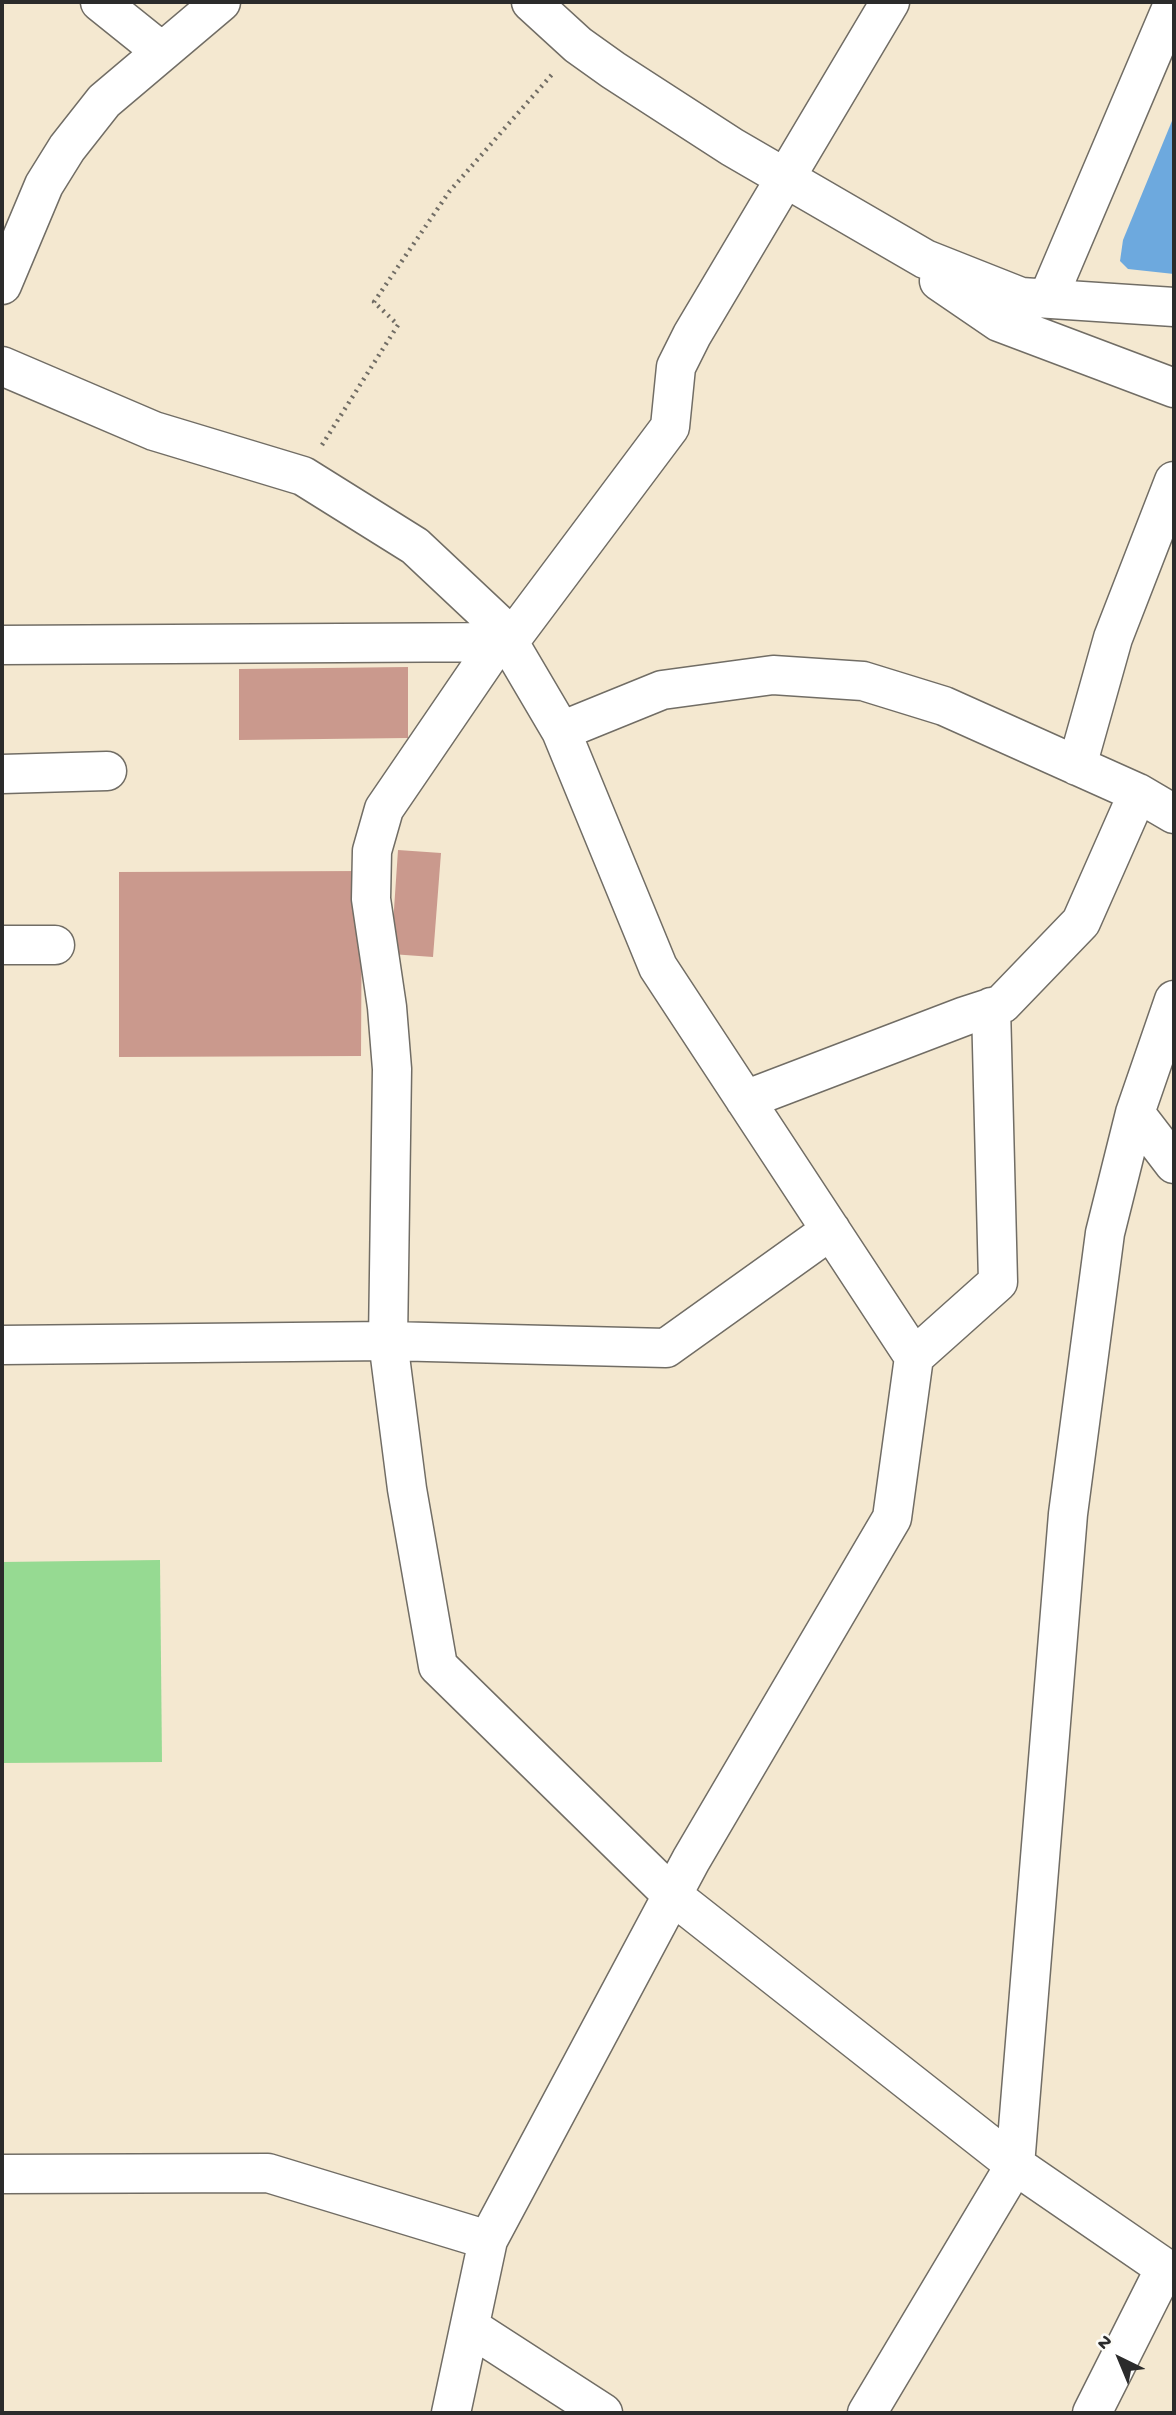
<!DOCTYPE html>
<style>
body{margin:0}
#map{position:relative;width:1176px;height:2415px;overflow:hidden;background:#f4e8d0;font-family:"Gochi Hand",sans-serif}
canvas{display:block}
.frame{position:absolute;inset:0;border:4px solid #2b2b2b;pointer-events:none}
.north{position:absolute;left:1085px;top:2324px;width:70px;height:70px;-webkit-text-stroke:5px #fdfcf7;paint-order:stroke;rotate:317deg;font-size:19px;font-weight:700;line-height:28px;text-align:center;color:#2b2b2b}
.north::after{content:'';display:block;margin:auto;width:24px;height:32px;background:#2b2b2b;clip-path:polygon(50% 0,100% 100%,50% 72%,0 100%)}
</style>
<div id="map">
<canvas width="1176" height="2415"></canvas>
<div class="frame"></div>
<div class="north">N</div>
</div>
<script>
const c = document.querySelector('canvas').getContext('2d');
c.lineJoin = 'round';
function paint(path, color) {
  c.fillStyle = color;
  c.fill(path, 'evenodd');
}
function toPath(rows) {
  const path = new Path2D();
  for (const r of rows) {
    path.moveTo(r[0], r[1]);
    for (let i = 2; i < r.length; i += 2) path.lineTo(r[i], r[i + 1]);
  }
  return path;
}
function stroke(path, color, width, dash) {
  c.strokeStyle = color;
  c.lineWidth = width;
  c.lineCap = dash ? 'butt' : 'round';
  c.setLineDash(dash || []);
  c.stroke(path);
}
paint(toPath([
 [160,1560,162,1762,2,1763,2,1562]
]), '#96da92');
paint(toPath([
 [1174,116,1174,274,1128,269,1120,261,1123,240]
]), '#6da9de');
paint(toPath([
 [408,667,408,738,239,740,239,669],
 [398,850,441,853,433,957,391,954],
 [362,871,361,1056,119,1057,119,872]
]), '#ca998d');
const street = toPath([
 [100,2,161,51],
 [531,2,578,45,613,70,732,147,925,259,1021,297,1174,307],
 [939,281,999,322,1174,388],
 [2,285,44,185,67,148,104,101,221,2],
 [1048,298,1174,2],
 [2,366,154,431,303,476,415,546,498,624,561,731,658,967,914,1357,892,1518,691,1860,488,2240,451,2413],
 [498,642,384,809,372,851,371,899,387,1007,392,1069,388,1341,407,1489,438,1666,672,1895,1015,2165,1165,2268,1174,2271],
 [2,645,509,642,670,427,676,367,692,335,890,2],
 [561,731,662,690,773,675,863,681,944,706,1138,793,1174,814],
 [1077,766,1113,638,1174,481],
 [2,774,107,771],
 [2,945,55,945],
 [745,1100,965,1016,1002,1004,1081,922,1138,793],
 [1135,1113,1174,1164],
 [2,1345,388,1341,666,1348,831,1230],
 [914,1357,998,1282,991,1007],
 [2,2174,268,2173,488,2240],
 [470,2327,603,2413],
 [867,2413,1015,2165,1068,1514,1105,1233,1135,1113,1174,1000],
 [1092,2413,1165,2268]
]);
stroke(street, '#716d65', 41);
stroke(toPath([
 [322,445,398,325,374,302,449,192,554,72]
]), '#716d65', 4.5, [2, 5]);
stroke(street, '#fff', 38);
</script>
